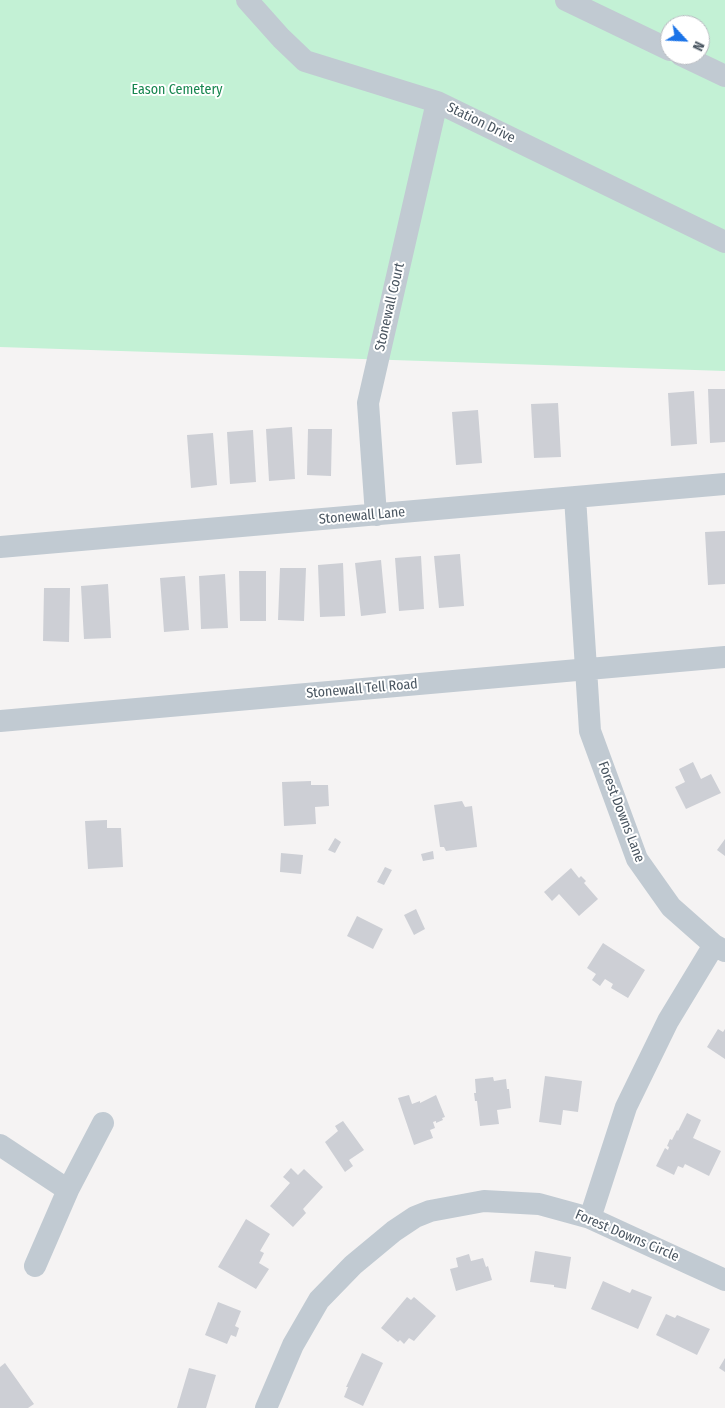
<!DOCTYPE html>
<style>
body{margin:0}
#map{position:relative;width:725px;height:1408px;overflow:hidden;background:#f5f3f3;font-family:"Fira Sans Condensed",sans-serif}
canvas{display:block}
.north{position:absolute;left:660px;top:15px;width:50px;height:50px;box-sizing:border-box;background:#fff;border:1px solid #b7bbc0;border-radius:50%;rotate:115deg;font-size:14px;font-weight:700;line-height:20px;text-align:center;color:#4a5661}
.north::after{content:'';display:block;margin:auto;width:18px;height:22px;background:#1a73e8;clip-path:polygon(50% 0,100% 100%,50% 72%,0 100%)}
</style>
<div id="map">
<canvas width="725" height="1408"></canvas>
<div class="north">N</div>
</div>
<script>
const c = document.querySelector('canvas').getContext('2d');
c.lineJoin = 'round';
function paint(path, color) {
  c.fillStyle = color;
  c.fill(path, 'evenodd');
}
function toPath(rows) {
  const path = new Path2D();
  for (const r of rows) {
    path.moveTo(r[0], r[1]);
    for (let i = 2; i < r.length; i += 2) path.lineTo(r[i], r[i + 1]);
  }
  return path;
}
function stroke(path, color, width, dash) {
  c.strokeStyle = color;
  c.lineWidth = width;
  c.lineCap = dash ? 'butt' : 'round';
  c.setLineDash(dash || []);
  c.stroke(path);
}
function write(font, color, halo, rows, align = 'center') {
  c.font = font + ' "Fira Sans Condensed",sans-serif';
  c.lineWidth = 4;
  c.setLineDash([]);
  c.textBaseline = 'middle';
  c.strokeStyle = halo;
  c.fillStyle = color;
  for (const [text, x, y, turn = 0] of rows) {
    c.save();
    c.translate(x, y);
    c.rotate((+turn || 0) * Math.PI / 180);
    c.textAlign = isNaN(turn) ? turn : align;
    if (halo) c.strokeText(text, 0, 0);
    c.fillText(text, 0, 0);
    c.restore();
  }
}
paint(toPath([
 [0,0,725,0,725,371,0,347],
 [670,25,700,25,700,55,670,55]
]), '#c3f1d5');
paint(toPath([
 [708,389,725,389,725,442,710,443],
 [694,391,697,444,671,446,668,393],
 [558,403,561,457,534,458,531,404],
 [478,410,482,463,456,465,452,412],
 [292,427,295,479,269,481,266,429],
 [308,429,332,429,331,476,307,475],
 [253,430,256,482,230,484,227,432],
 [213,433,217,485,191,488,187,435],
 [725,531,725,584,708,585,705,532],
 [460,554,464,606,439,608,434,556],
 [421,556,424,609,399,611,395,558],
 [381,560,386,613,361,616,355,563],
 [343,563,345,616,320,617,318,565],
 [280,568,306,568,304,621,278,620],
 [239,571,266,571,266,621,240,621],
 [225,574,228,628,201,629,199,576],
 [185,576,189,630,164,632,160,578],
 [108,584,111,638,84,639,81,586],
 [44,588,70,588,69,642,43,641],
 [693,762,701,779,711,774,721,793,686,809,675,787,685,782,679,769],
 [311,781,311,785,328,785,329,806,315,807,316,824,284,826,282,782],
 [462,801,465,807,472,806,477,847,446,851,444,847,440,847,434,805],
 [107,820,107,828,121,828,123,867,88,869,85,821],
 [335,838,341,842,335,853,328,850],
 [725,839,725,856,717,850],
 [433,851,434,859,423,861,421,854],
 [281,853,303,855,301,874,280,872],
 [385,867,392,870,384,885,377,882],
 [571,868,579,878,581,876,586,881,584,883,598,899,579,916,559,894,552,901,544,892],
 [416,909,425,929,414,935,404,915],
 [357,916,383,929,373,949,347,936],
 [603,943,645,970,628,998,611,988,613,984,605,979,600,986,592,980,596,974,587,968],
 [718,1029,723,1032,725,1029,725,1059,707,1047],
 [545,1076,582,1081,578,1112,563,1110,561,1125,539,1122],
 [493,1077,494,1081,506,1079,507,1089,509,1089,511,1108,497,1110,499,1124,480,1126,477,1101,475,1101,474,1093,476,1093,475,1079],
 [409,1095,412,1104,420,1101,420,1103,436,1095,445,1117,442,1118,443,1120,436,1123,436,1121,433,1122,435,1128,430,1130,433,1138,414,1145,398,1098],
 [687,1113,701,1120,693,1138,721,1151,709,1176,685,1164,683,1168,678,1166,674,1175,656,1166,665,1148,668,1150,669,1147,667,1146,670,1139,672,1140,677,1130,678,1131],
 [343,1121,364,1150,349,1160,353,1166,345,1172,325,1142,338,1131,335,1126],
 [291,1168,298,1175,304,1169,323,1187,303,1209,306,1213,293,1227,270,1206,290,1183,283,1177],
 [246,1219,270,1234,260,1251,264,1253,259,1263,269,1269,256,1289,218,1267],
 [535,1251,571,1257,566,1289,554,1287,554,1285,530,1282],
 [469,1254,471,1261,483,1258,486,1267,488,1266,492,1280,456,1291,450,1269,458,1267,456,1258],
 [603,1281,630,1293,632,1289,652,1297,638,1329,591,1309],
 [407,1297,411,1300,414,1297,436,1316,414,1341,409,1338,404,1344,400,1340,398,1342,381,1328],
 [218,1302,241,1311,235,1326,239,1328,236,1337,231,1335,227,1344,205,1335],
 [666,1314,675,1318,677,1315,710,1329,697,1355,656,1335],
 [362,1353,383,1363,363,1406,344,1397,348,1387,346,1387],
 [725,1358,725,1372,719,1368],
 [5,1363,34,1404,28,1408,0,1408,0,1367],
 [189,1368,216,1375,206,1408,177,1408]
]), '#cdcfd5');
stroke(toPath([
 [247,0,281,38,305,61,437,102,725,242],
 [566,0,670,50],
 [681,55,725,76],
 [575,497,590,731,637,859,671,907,714,945,725,951],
 [376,515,368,403,437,102],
 [0,547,725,484],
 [0,721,725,657],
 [0,1145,68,1190,35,1266],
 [68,1190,103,1123],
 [590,1218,626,1107,668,1021,714,945],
 [266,1408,293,1345,319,1300,353,1265,394,1231,415,1217,430,1211,484,1201,539,1204,590,1218,725,1280]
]), '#c1cad2', 22);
write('14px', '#17864f', '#fff', [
 ["Eason Cemetery",177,90]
]);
write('14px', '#4a5661', '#fff', [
 ["Station Drive",481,123,26],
 ["Stonewall Court",390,307,-77],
 ["Stonewall Lane",362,516,-5],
 ["Stonewall Tell Road",362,689,-5],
 ["Forest Downs Lane",621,812,69],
 ["Forest Downs Circle",627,1236,23]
]);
</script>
